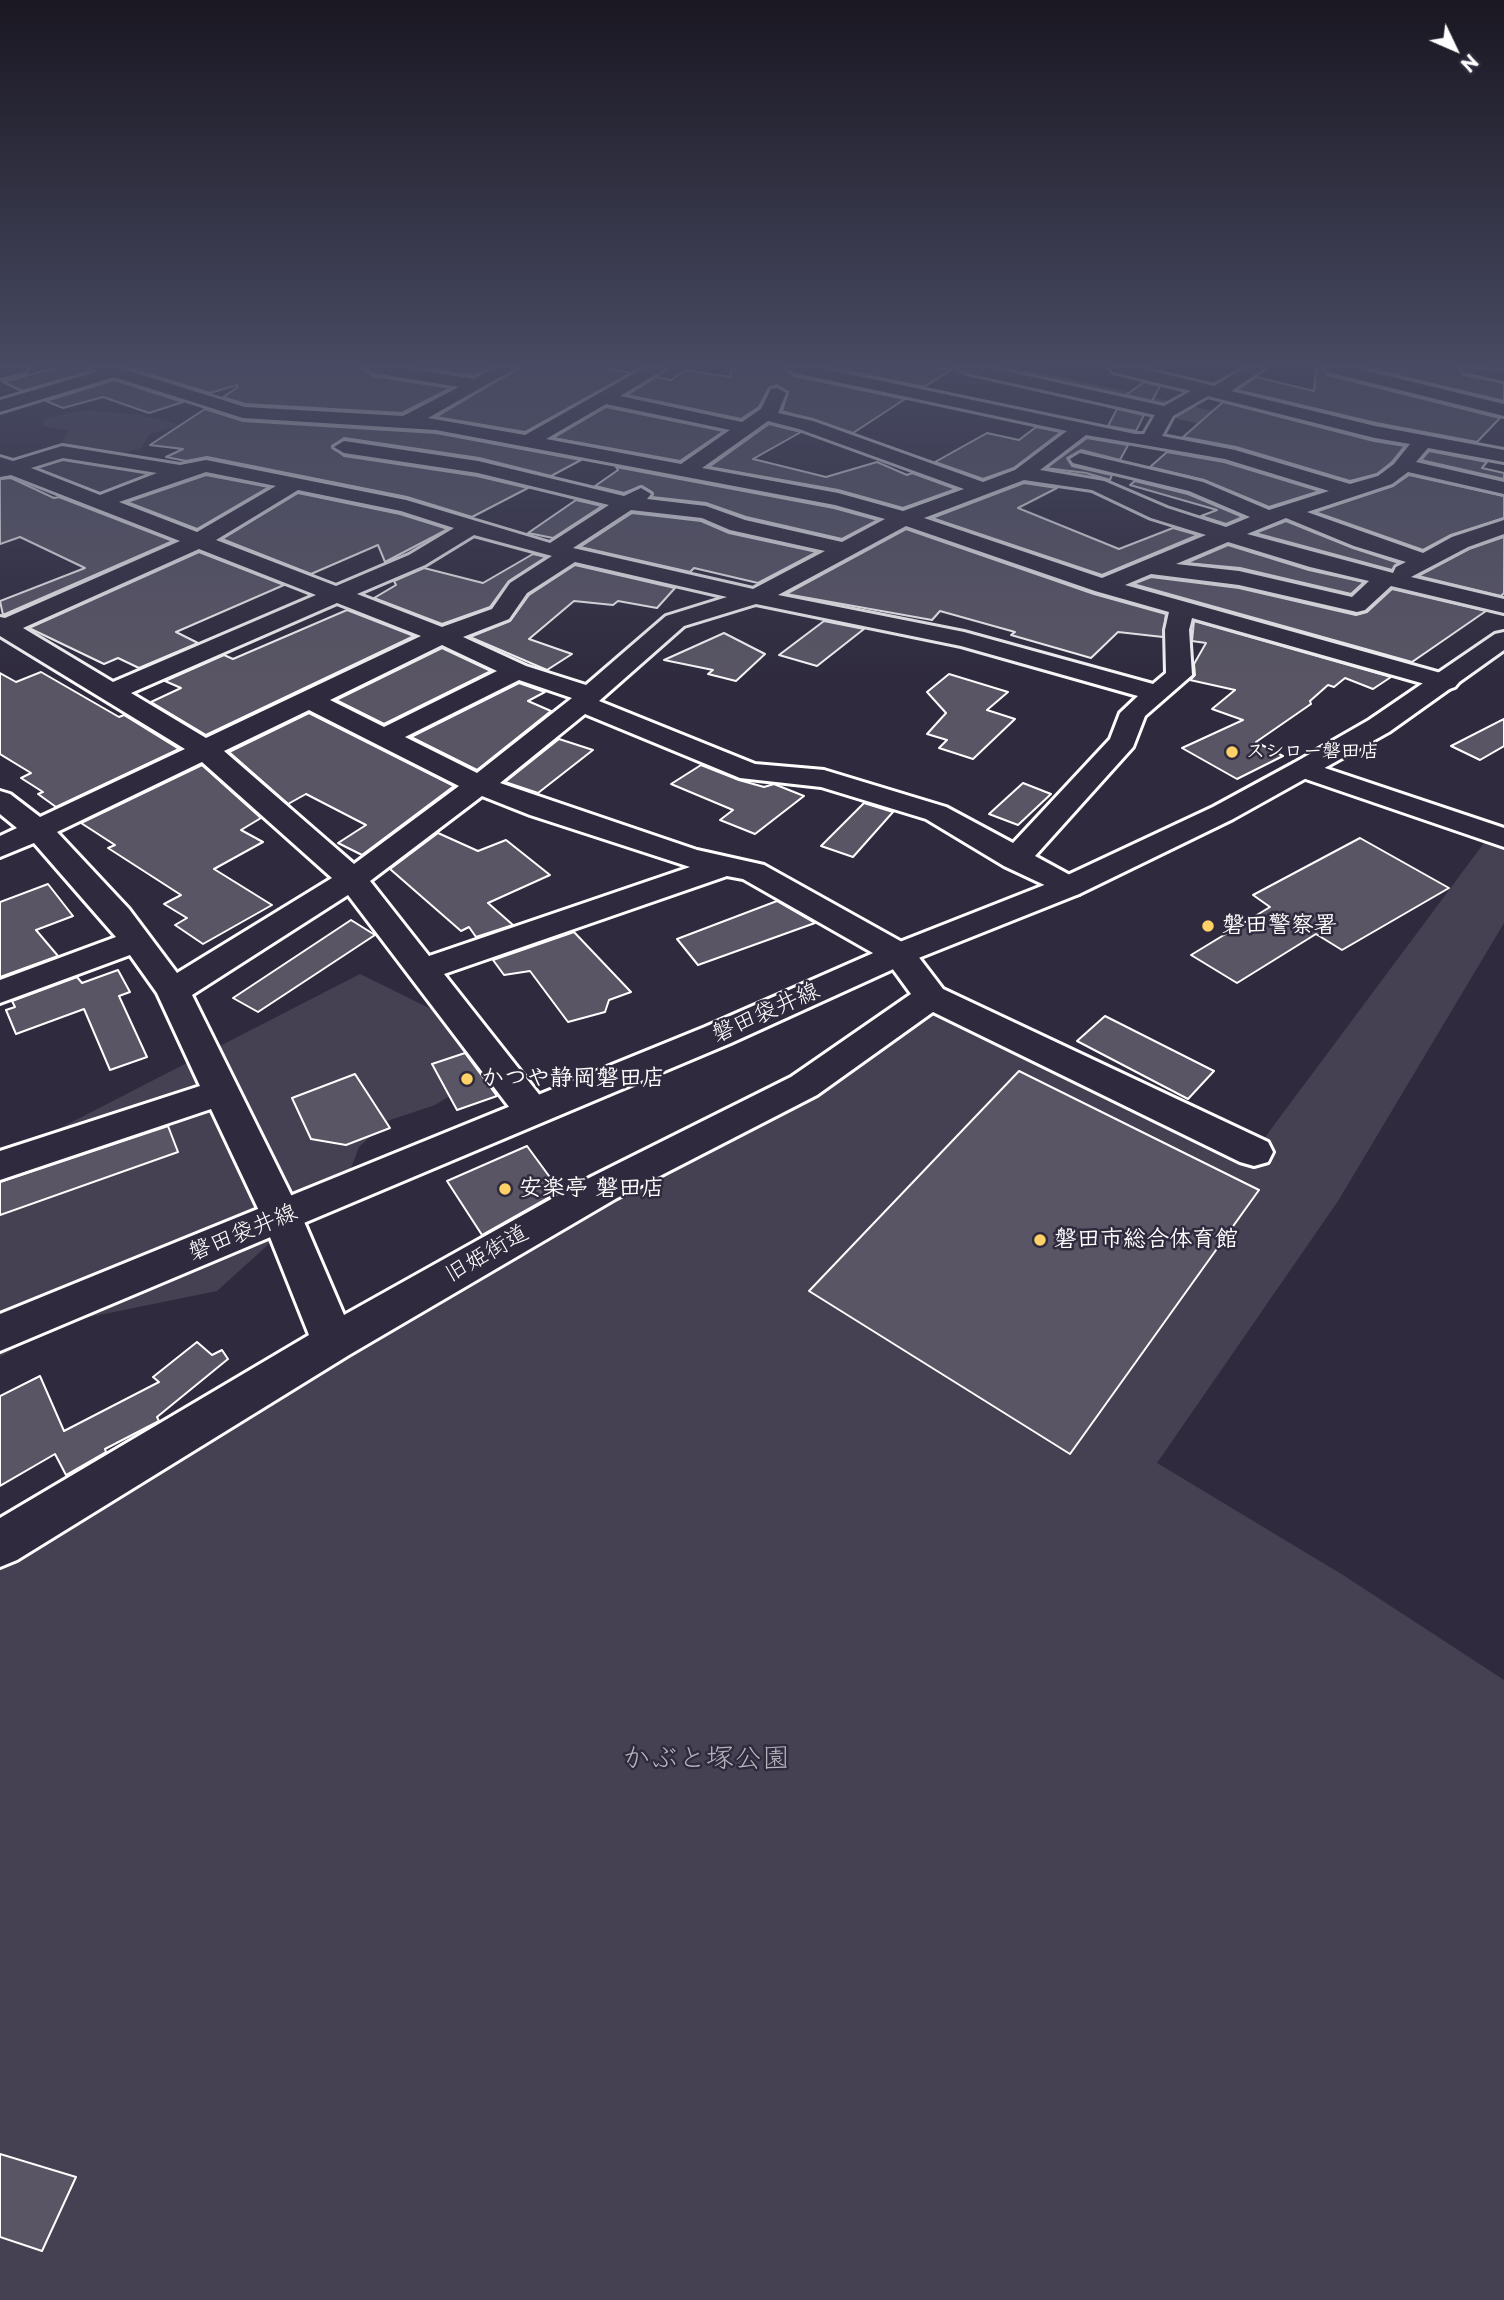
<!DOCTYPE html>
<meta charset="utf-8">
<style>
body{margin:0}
#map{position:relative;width:1504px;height:2300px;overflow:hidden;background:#2f2a3d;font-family:"Playpen Sans",sans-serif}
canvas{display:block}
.north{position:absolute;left:1420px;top:14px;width:70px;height:70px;-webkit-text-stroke:5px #2f2a3d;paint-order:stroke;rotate:134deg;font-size:19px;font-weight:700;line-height:28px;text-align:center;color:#fff}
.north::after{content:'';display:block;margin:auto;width:24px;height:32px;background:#fff;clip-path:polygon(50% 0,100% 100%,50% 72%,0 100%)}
</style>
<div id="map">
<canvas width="1504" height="2300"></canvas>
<div class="north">N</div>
</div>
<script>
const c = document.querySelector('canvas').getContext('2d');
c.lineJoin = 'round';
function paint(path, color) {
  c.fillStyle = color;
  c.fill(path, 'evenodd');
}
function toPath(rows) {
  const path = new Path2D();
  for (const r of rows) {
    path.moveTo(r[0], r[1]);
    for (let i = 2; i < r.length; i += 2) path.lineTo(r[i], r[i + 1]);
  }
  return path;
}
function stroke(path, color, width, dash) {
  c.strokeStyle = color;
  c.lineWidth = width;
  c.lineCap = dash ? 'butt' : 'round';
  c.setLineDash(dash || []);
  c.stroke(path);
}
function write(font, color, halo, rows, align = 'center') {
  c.font = font + ' "Playpen Sans","Klee One",sans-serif';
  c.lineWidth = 5;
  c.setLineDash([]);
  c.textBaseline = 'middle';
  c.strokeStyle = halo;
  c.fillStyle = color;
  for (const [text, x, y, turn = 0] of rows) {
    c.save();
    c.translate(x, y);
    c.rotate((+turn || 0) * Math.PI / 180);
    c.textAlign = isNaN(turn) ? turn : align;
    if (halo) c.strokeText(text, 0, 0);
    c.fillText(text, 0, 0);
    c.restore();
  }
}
paint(toPath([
 [87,410,140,415,181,425,150,434,141,448,107,458,182,471,100,502,18,465,62,452,97,457,60,446,69,430,42,426,46,418],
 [1490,835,1504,840,1504,923,1338,1201,1157,1463,1343,1575,1504,1680,1504,2300,0,2300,0,1547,931,997,1254,1152],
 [360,974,480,1033,512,1058,435,1105,387,1121,359,1147,342,1192,270,1243,217,1291,55,1324,0,1357,0,1159]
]), '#464152');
paint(toPath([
 [973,368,1020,368,1281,426,1291,428,1295,434,1291,440,1281,442,986,376,977,373,973,368]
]), '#6d6a77');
const building = toPath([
 [55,368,90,368,92,371,22,391,3,382,55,368],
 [129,368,362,368,373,376,451,388,402,413,245,404,223,397,238,387,237,385,210,393,129,368],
 [423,368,489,368,474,376,423,368],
 [518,368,605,368,631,373,525,432,436,417,518,368],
 [731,368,784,368,794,376,905,399,853,433,782,411,788,392,777,385,769,388,759,407,741,419,627,395,656,377,671,380,685,370,730,377,731,368],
 [833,368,954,368,924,387,833,368],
 [1316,368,1322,368,1327,375,1500,418,1477,442,1376,423,1237,390,1256,377,1314,391,1316,368],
 [1366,368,1459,368,1463,375,1504,383,1504,401,1366,368],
 [114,380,183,402,149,413,103,397,63,408,46,401,114,380],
 [1144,382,1160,386,1152,401,1126,395,1144,382],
 [1223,402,1374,441,1405,446,1392,462,1377,474,1350,481,1236,447,1183,437,1223,402],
 [606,407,724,431,680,461,553,438,606,407],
 [205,409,243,421,436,433,581,460,551,476,479,458,344,438,332,446,344,456,477,476,528,488,472,517,407,497,207,457,186,461,166,457,183,449,150,445,205,409],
 [1117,409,1144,415,1136,431,1108,426,1117,409],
 [769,424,801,432,753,459,826,477,877,462,907,475,912,473,956,489,903,508,838,490,709,467,769,424],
 [1036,427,1061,432,1014,468,983,479,935,462,987,433,1019,440,1036,427],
 [1087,438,1128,445,1120,460,1081,450,1067,458,1072,466,1112,475,1110,480,1086,473,1046,468,1087,438],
 [1429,451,1487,462,1482,468,1504,473,1504,479,1421,460,1429,451],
 [1167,452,1224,462,1320,491,1269,507,1204,480,1150,467,1167,452],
 [616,467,834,508,878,520,842,539,746,517,706,503,652,497,652,492,642,486,624,493,595,486,618,470,616,467],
 [206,475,269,487,197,529,127,502,206,475],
 [1409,475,1504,496,1504,518,1451,535,1423,550,1315,512,1393,486,1409,475],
 [11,478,54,498,59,497,173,541,3,615,0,601,85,568,20,537,0,544,0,479,11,478],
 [1135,481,1188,494,1243,517,1226,524,1201,516,1217,510,1130,485,1135,481],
 [1024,483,1057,488,1018,508,1119,549,1173,528,1198,535,1102,575,932,518,1024,483],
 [298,493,400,514,448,529,385,562,378,545,311,574,222,539,298,493],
 [576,500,602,506,553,538,528,533,576,500],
 [632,513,701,521,729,533,817,552,758,583,694,568,690,572,580,547,632,513],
 [1286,521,1353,548,1399,563,1392,570,1255,533,1286,521],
 [906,529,1094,594,1166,614,1163,637,1118,632,1091,658,1011,635,1015,632,940,611,932,620,786,594,906,529],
 [1504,537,1504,593,1501,596,1418,576,1469,549,1504,537],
 [1228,545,1309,570,1364,582,1351,594,1240,568,1186,563,1228,545],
 [199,552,284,585,176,632,198,643,139,668,118,658,104,664,29,628,199,552],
 [533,554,546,557,509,581,490,607,442,624,374,598,396,585,394,581,424,568,483,583,533,554],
 [575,565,675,588,657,608,618,601,613,605,574,601,529,639,572,654,547,670,470,637,510,621,529,595,575,565],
 [1151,577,1239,588,1356,615,1367,612,1392,589,1486,611,1412,662,1133,584,1151,577],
 [347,610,414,636,206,735,151,702,181,688,165,681,224,655,233,659,347,610],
 [824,621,864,629,817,666,779,655,824,621],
 [1194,621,1391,677,1373,689,1345,678,1334,687,1328,685,1310,701,1311,704,1256,742,1283,756,1237,779,1182,748,1243,720,1212,709,1235,690,1190,680,1195,675,1194,664,1206,643,1192,641,1194,621],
 [724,633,765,654,736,681,708,674,713,670,664,660,724,633],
 [442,648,491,671,384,724,336,700,442,648],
 [41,672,119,717,124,715,179,749,56,807,38,794,43,792,21,778,31,773,0,754,0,673,16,682,41,672],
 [949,674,1008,692,987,710,1015,719,973,759,939,748,947,740,927,734,946,713,927,692,949,674],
 [519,683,545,692,528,701,551,711,477,770,411,737,519,683],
 [309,713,454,786,362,855,338,843,366,825,306,794,288,804,229,752,309,713],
 [1504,719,1504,746,1480,760,1451,746,1504,719],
 [559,739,593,750,538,793,505,782,559,739],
 [202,765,261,818,241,830,263,842,214,869,272,905,203,944,175,925,187,918,164,904,181,895,108,848,115,845,81,823,202,765],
 [701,765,739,780,764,787,774,784,804,796,755,834,720,820,733,810,671,784,701,765],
 [1023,783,1051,794,1018,825,989,814,1023,783],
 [864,803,893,812,853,857,821,846,864,803],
 [438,833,478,851,506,840,550,875,488,903,513,925,476,937,469,927,461,931,390,869,438,833],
 [1360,838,1449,888,1342,950,1316,934,1237,983,1191,955,1270,907,1253,895,1360,838],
 [48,884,73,916,36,930,58,956,0,977,0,902,48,884],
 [777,901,815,923,698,965,677,939,777,901],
 [351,920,375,935,258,1012,233,998,351,920],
 [574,932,631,992,609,1000,605,1012,568,1022,530,971,504,975,493,960,574,932],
 [118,970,130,992,119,996,147,1057,110,1070,84,1009,16,1034,6,1010,15,1007,12,1001,77,977,82,983,118,970],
 [1105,1016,1214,1071,1188,1099,1077,1041,1105,1016],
 [465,1053,497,1096,457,1110,432,1064,465,1053],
 [1019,1071,1259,1190,1070,1454,809,1291,1019,1071],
 [355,1074,390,1128,346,1145,311,1139,292,1098,355,1074],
 [168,1126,178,1152,0,1215,0,1182,168,1126],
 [527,1146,560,1191,482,1235,447,1181,527,1146],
 [197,1342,212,1355,222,1350,228,1359,157,1417,159,1421,105,1449,106,1452,66,1475,55,1454,0,1486,0,1396,40,1376,64,1431,159,1382,153,1377,197,1342],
 [0,2154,76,2177,42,2251,0,2237,0,2154]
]);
paint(building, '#595564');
stroke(building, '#fff', 2);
const minor = toPath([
 [0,368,28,368,25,372,0,378,0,368],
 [93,368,120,368,245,407,403,416,459,387,373,373,364,368,407,368,474,379,494,368,516,368,428,418,525,435,644,368,666,368,620,396,742,422,761,409,771,389,777,388,786,393,778,413,813,421,983,482,1015,470,1067,431,795,373,786,368,820,368,1135,434,1144,434,1155,415,967,373,958,368,991,368,1164,406,1191,391,1113,372,1110,368,1140,368,1214,386,1244,368,1265,368,1231,391,1375,426,1504,450,1504,462,1428,448,1416,462,1504,482,1504,494,1408,472,1392,484,1307,512,1423,553,1452,537,1504,520,1504,534,1468,547,1411,577,1504,599,1504,613,1391,586,1365,610,1357,612,1239,585,1151,574,1125,585,1455,677,1459,682,1455,687,1446,690,1192,618,1189,630,1192,675,1145,716,1133,747,1035,856,1079,880,1084,887,1079,894,1068,896,1004,866,926,819,821,787,740,778,585,714,500,783,697,850,764,865,911,947,943,989,1268,1142,1273,1152,1268,1162,1254,1166,1240,1162,933,1012,817,1095,617,1198,349,1355,17,1560,0,1567,0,1518,309,1335,262,1217,211,1109,0,1180,0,1151,200,1086,157,993,130,955,0,1003,0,980,116,937,34,843,0,857,0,836,17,828,0,814,0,791,10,794,40,817,185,749,0,636,0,617,5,618,180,541,11,475,0,477,0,457,13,461,62,446,180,465,206,460,406,500,550,543,609,505,478,473,344,453,334,447,344,441,478,461,624,496,641,488,651,494,647,499,706,506,745,520,842,542,885,519,835,505,436,430,243,418,114,377,0,412,0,400,96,372,93,368],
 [1208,396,1375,438,1410,444,1394,464,1378,476,1350,484,1235,450,1162,436,1173,416,1208,396],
 [606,404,730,430,681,464,546,439,606,404],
 [768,421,799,429,964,489,903,511,838,493,702,468,768,421],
 [1086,435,1225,459,1329,491,1269,510,1203,482,1080,453,1070,459,1073,463,1189,491,1250,517,1226,527,1167,508,1104,481,1040,470,1086,435],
 [63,458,157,473,100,495,31,468,63,458],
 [206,472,276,486,197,532,119,502,206,472],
 [1024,480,1092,490,1151,518,1206,535,1102,578,924,518,1024,480],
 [298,490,401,511,454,528,409,555,336,586,216,540,298,490],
 [631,510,702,518,730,530,825,551,753,589,573,548,631,510],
 [1286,518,1354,546,1406,562,1396,567,1393,573,1247,534,1286,518],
 [906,526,1095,591,1169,612,1165,630,1166,673,1153,684,964,632,778,595,906,526],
 [474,535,552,556,510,583,492,609,442,627,357,594,425,565,474,535],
 [1228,542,1310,567,1369,581,1352,597,1239,571,1176,564,1228,542],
 [199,549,316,595,113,682,23,628,199,549],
 [575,562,727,597,666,616,586,685,526,666,463,637,509,619,527,593,575,562],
 [337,603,421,636,206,738,131,693,337,603],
 [756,604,961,646,1138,696,1120,713,1110,739,1013,843,946,807,824,770,755,764,599,701,684,626,756,604],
 [442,645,497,671,384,727,330,700,442,645],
 [519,680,572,698,477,773,405,737,519,680],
 [309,710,459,786,354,864,224,751,309,710],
 [202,762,332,878,177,973,129,909,57,832,202,762],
 [482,796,530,815,690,867,429,956,370,881,482,796],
 [727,876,743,879,887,961,911,994,791,1077,589,1178,344,1315,302,1217,192,995,348,895,519,1120,532,1124,545,1120,551,1111,545,1102,444,974,727,876],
 [1325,368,1355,368,1504,404,1504,416,1328,372,1325,368],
 [1461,368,1504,371,1504,381,1464,372,1461,368],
 [1304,761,1504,828,1504,847,1294,775,1290,769,1294,763,1304,761]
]);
const major = toPath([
 [1504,632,1504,650,1389,732,1233,819,1079,894,911,961,731,1043,0,1351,0,1314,705,1027,887,947,1057,880,1213,807,1294,763,1369,720,1495,634,1504,632]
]);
stroke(minor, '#fff', 6);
stroke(major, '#fff', 6);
paint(minor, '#2f2a3d');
paint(major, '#2f2a3d');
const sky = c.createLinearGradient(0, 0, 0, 690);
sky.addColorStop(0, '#1a1722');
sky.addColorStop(0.53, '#474a62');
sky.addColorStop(1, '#474a6200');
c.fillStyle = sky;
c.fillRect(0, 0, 1504, 690);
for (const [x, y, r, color] of [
 [1232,752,7,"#ffd166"],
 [1208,926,7,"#ffd166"],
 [467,1079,7,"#ffd166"],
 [505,1189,7,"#ffd166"],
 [1040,1240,7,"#ffd166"]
]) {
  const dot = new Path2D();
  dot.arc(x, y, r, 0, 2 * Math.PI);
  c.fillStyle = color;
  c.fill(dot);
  stroke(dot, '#2f2a3d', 2.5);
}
write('bold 19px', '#fff', '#2f2a3d', [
 ["スシロー磐田店",1246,752]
], 'left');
write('bold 23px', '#fff', '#2f2a3d', [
 ["磐田警察署",1222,926],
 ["かつや静岡磐田店",481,1079],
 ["安楽亭 磐田店",519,1189],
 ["磐田市総合体育館",1054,1240]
], 'left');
write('23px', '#fff', '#2f2a3d', [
 ["磐田袋井線",766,1013,-24],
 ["磐田袋井線",243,1233,-22],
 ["旧姫街道",487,1254,-30]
]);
write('28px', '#b5b3ba', '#2f2a3d', [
 ["かぶと塚公園",706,1759]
]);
</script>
